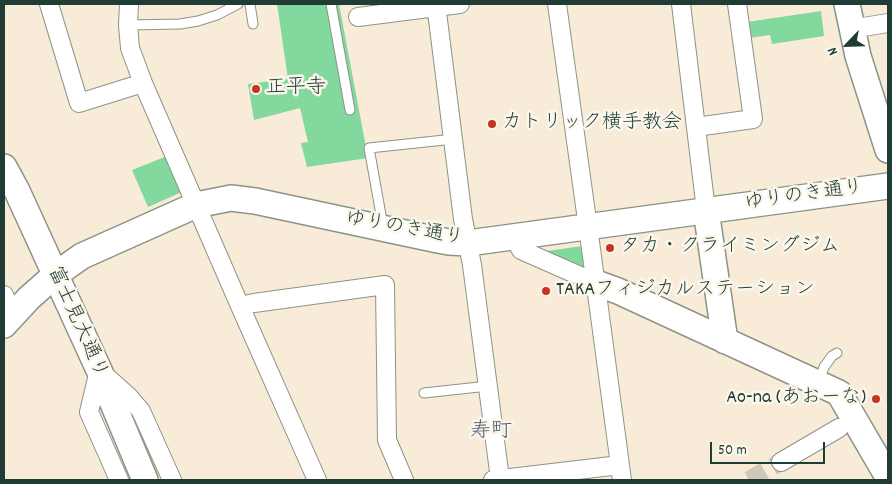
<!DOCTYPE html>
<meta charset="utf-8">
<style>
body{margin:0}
#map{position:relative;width:892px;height:484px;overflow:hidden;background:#f8ebd8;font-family:Dekko,sans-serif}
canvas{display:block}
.frame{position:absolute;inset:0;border:5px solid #1f3d34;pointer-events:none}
.north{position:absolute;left:822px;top:20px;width:50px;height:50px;-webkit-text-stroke:4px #fbf7ec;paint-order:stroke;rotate:246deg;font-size:14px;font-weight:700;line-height:20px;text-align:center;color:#1f3d34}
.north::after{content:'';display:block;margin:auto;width:18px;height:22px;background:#1f3d34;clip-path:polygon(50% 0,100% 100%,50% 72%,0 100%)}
.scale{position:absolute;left:710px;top:442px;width:115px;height:22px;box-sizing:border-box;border:2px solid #1f3d34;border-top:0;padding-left:6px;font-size:15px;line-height:18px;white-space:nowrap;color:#1f3d34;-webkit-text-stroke:4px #fbf7ec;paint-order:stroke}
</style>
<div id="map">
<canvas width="892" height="484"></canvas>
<div class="frame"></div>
<div class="north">N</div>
<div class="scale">50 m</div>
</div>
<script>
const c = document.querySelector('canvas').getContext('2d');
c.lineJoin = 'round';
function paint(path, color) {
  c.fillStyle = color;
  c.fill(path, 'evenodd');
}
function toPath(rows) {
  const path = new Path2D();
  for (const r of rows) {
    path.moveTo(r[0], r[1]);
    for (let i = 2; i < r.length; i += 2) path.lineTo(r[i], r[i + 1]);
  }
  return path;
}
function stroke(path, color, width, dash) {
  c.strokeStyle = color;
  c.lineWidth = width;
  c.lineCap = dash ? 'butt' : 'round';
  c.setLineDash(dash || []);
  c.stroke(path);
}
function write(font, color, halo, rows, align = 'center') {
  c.font = font + ' Dekko,"Klee One",sans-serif';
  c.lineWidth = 5;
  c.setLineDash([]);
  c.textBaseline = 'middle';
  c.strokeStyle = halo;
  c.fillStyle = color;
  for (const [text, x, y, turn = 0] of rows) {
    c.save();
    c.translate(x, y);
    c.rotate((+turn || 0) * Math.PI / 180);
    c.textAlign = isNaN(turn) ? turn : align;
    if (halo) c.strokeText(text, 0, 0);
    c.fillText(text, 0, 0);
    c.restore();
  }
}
paint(toPath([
 [277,4,339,4,368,158,307,167,301,143,308,142,300,108,254,120,248,84,288,79],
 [821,11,824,36,772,44,770,35,749,38,747,22],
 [167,156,182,192,148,207,132,170],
 [582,246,585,275,548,258,547,251]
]), '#83d99d');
stroke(toPath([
 [749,480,781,462]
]), '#cdc8b7', 18, [18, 9]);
const lane = toPath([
 [250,4,253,24],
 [331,4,350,110],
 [128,25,180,24,198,21,217,15,238,4],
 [383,226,369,148,454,139],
 [819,382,824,367,832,356,837,353],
 [424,393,488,386]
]);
const street = toPath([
 [49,4,79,103,143,83],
 [129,4,128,25,130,48,143,83,240,306,317,480],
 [436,4,463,219,472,265,500,479],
 [557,4,591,249,622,480],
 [681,4,706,210],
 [358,17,460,4],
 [851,29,888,23],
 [696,127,753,119,737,4],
 [514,237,521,250,596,283],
 [4,295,13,315],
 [240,306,254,303,385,285,387,440,404,480],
 [781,462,839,428],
 [119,480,89,412,99,370,129,397,141,411,172,480],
 [493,480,620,465]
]);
const secondary = toPath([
 [847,4,858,56,888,150],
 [4,167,17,191,99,370,145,480],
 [706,210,725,341],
 [596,283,618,291,839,393,888,477],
 [4,325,29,298,55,275,82,256,196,205,231,198,255,201,438,240,449,242,468,243,888,186]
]);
stroke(lane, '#8c9486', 11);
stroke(street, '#8c9486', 20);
stroke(secondary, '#8c9486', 28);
stroke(lane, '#fff', 9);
stroke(street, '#fff', 18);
stroke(secondary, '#fff', 25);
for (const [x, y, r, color] of [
 [256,89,5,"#c8321e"],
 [492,124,5,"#c8321e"],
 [610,248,5,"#c8321e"],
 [546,291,5,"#c8321e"],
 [876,399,5,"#c8321e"]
]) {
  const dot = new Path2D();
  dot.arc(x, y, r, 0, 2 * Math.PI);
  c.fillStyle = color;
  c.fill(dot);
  stroke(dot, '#fbf7ec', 2);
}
write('20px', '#1f3d34', '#fbf7ec', [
 ["正平寺",266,89],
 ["カトリック横手教会",502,124],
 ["タカ・クライミングジム",620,248],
 ["TAKAフィジカルステーション",556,291],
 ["Ao-na (あおーな)",866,399,"right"]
], 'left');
write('20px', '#1f3d34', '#fbf7ec', [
 ["ゆりのき通り",804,197,-8],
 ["ゆりのき通り",404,230,10],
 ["富士見大通り",76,323,66]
]);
write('21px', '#4f5e6d', '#fbf7ec', [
 ["寿町",491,433]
]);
</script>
